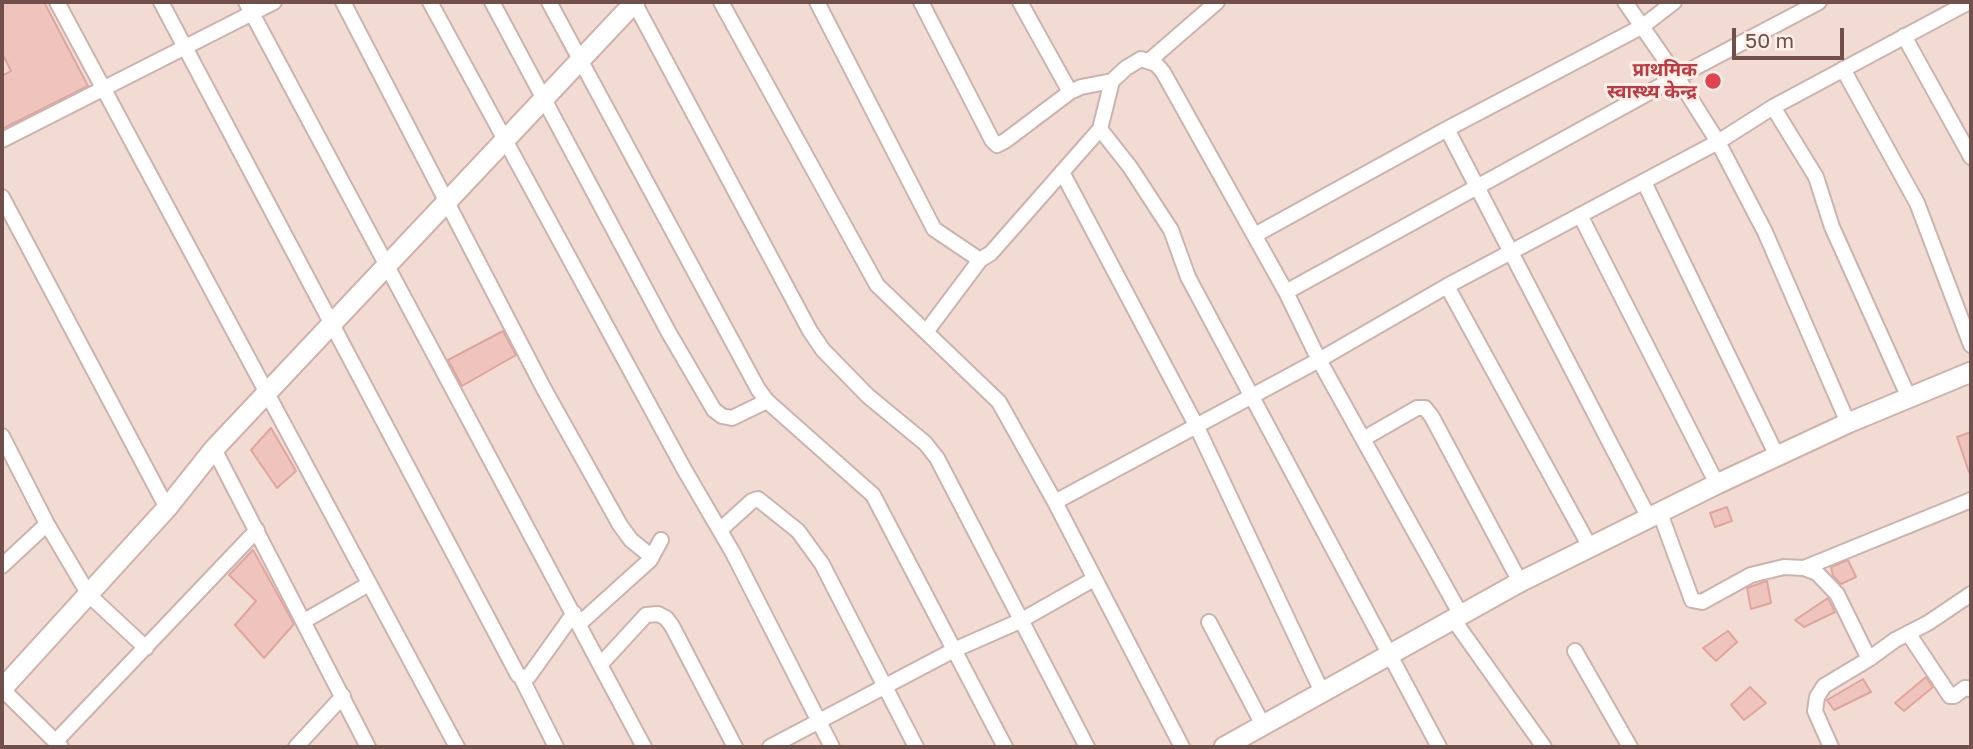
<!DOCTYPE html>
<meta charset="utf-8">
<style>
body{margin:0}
#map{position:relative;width:1973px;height:749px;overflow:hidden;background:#faebe3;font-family:"Golos Text",sans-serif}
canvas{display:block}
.frame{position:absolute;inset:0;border:4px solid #714f4b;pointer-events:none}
.scale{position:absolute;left:1732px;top:28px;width:112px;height:32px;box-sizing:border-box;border:4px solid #714f4b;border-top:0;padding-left:9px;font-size:21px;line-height:24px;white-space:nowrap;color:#714f4b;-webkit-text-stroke:5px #fef0e9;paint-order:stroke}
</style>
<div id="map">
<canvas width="1973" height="749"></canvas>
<div class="frame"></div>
<div class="scale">50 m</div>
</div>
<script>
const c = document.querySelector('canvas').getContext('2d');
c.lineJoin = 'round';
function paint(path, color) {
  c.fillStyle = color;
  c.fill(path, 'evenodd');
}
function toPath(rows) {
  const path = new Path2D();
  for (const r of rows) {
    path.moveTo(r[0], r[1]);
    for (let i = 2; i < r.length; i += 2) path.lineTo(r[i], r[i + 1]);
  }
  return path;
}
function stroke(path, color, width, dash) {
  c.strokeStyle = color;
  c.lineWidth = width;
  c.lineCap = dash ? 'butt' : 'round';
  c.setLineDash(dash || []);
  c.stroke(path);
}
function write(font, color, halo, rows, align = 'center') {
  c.font = font + ' "Golos Text","Noto Sans Devanagari",sans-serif';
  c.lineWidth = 6;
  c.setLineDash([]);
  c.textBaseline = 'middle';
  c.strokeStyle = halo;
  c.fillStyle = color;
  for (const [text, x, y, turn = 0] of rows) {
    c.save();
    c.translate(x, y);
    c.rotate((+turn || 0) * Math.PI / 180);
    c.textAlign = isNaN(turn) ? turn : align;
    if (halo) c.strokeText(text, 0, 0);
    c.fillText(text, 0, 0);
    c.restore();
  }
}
paint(toPath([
 [2,2,1971,2,1971,747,2,747]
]), '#f1dbd2');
const building = toPath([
 [2,2,44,2,88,86,2,129,2,76,11,71,2,53,2,2],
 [503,331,516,355,462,386,448,360,503,331],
 [271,428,296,471,277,488,251,450,271,428],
 [1971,432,1971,472,1969,472,1957,437,1971,432],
 [1727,507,1732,521,1715,527,1710,513,1727,507],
 [253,550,294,624,264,658,235,625,256,601,229,575,253,550],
 [1848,560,1856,577,1841,584,1833,576,1831,567,1848,560],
 [1767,581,1771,603,1751,609,1747,588,1767,581],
 [1828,598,1835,612,1804,627,1795,620,1828,598],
 [1728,631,1737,642,1716,661,1703,648,1728,631],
 [1926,677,1933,687,1904,711,1895,703,1926,677],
 [1863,679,1871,692,1834,710,1827,700,1863,679],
 [1750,687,1766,703,1744,720,1731,705,1750,687]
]);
paint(building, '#eec4bd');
stroke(building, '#dfa69f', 2);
const street = toPath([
 [57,2,457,747],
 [161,2,518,675,526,678,529,676,574,613],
 [246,2,644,747],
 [343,2,544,389,620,525,631,540,652,557],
 [430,2,684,469,733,553,832,747],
 [492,2,669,333,714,410,722,416,732,418,767,401],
 [549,2,758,389,767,401,873,495,1005,747],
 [634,2,810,331,823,350,868,396,925,443,937,458,1087,747],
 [721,2,877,285,999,402,1055,502,1182,747],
 [817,2,934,229,980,260,991,253,1100,129,1112,81],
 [921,2,992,140,997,145,1005,141,1070,92,1081,87,1112,81,1126,68,1141,59,1156,64,1163,72,1286,292,1319,360,1461,615],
 [1020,2,1070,92],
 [1625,2,1677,77,1718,142,1765,232,1848,423],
 [1904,36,1971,157],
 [1150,60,1217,2],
 [1843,69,1917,203,1971,345],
 [1773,107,1816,177,1832,227,1909,398],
 [1100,129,1130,167,1171,230,1188,277,1439,747],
 [1447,129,1649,518],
 [2,140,274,2],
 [1062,172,1196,425,1322,692],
 [1644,182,1777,456],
 [2,197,167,508],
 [1580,215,1717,484],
 [1255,235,1447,129,1643,26,1674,2],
 [1447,286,1590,547],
 [1286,292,1677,77,1819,2],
 [926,332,980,260],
 [2,436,47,524,89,595,146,648],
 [1363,439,1417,408,1425,408,1432,417,1520,582],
 [214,449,368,747],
 [1055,502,1319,360,1447,286,1718,142,1773,107,1969,2],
 [1660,513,1692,600,1702,602,1751,575,1784,567,1804,568,1817,573,1837,594,1869,659],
 [720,530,752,501,758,499,798,531,822,564,916,747],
 [2,566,47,524],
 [1804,568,1971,500],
 [1453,619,1544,747],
 [304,621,369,584],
 [1209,622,1263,725],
 [579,624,650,560,661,540],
 [1908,633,1950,696,1954,696,1965,688,1971,689],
 [1575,651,1630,747],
 [601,664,646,615,658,614,666,618,672,626,735,747],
 [521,677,556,747],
 [2,689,61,747],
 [56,741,257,530],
 [296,747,343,696],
 [770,747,954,650,1020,621,1094,579],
 [1831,747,1815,711,1817,697,1824,686,1869,659,1895,640,1928,623,1971,594]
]);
const secondary = toPath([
 [2,689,167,508,214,449,635,2],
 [1224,747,1520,582,1717,484,1848,423,1971,372]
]);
stroke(street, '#cdb3ae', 18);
stroke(secondary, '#d0b2ab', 23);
stroke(street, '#fff', 14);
stroke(secondary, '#fff', 19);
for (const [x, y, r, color] of [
 [1713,81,9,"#e0444e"]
]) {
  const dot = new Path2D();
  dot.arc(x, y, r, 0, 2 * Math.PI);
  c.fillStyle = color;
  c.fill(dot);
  stroke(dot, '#fef0e9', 2.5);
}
write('bold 19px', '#be3a42', '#fef0e9', [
 ["प्राथमिक",1697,70],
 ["स्वास्थ्य केन्द्र",1697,92]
], 'right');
</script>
